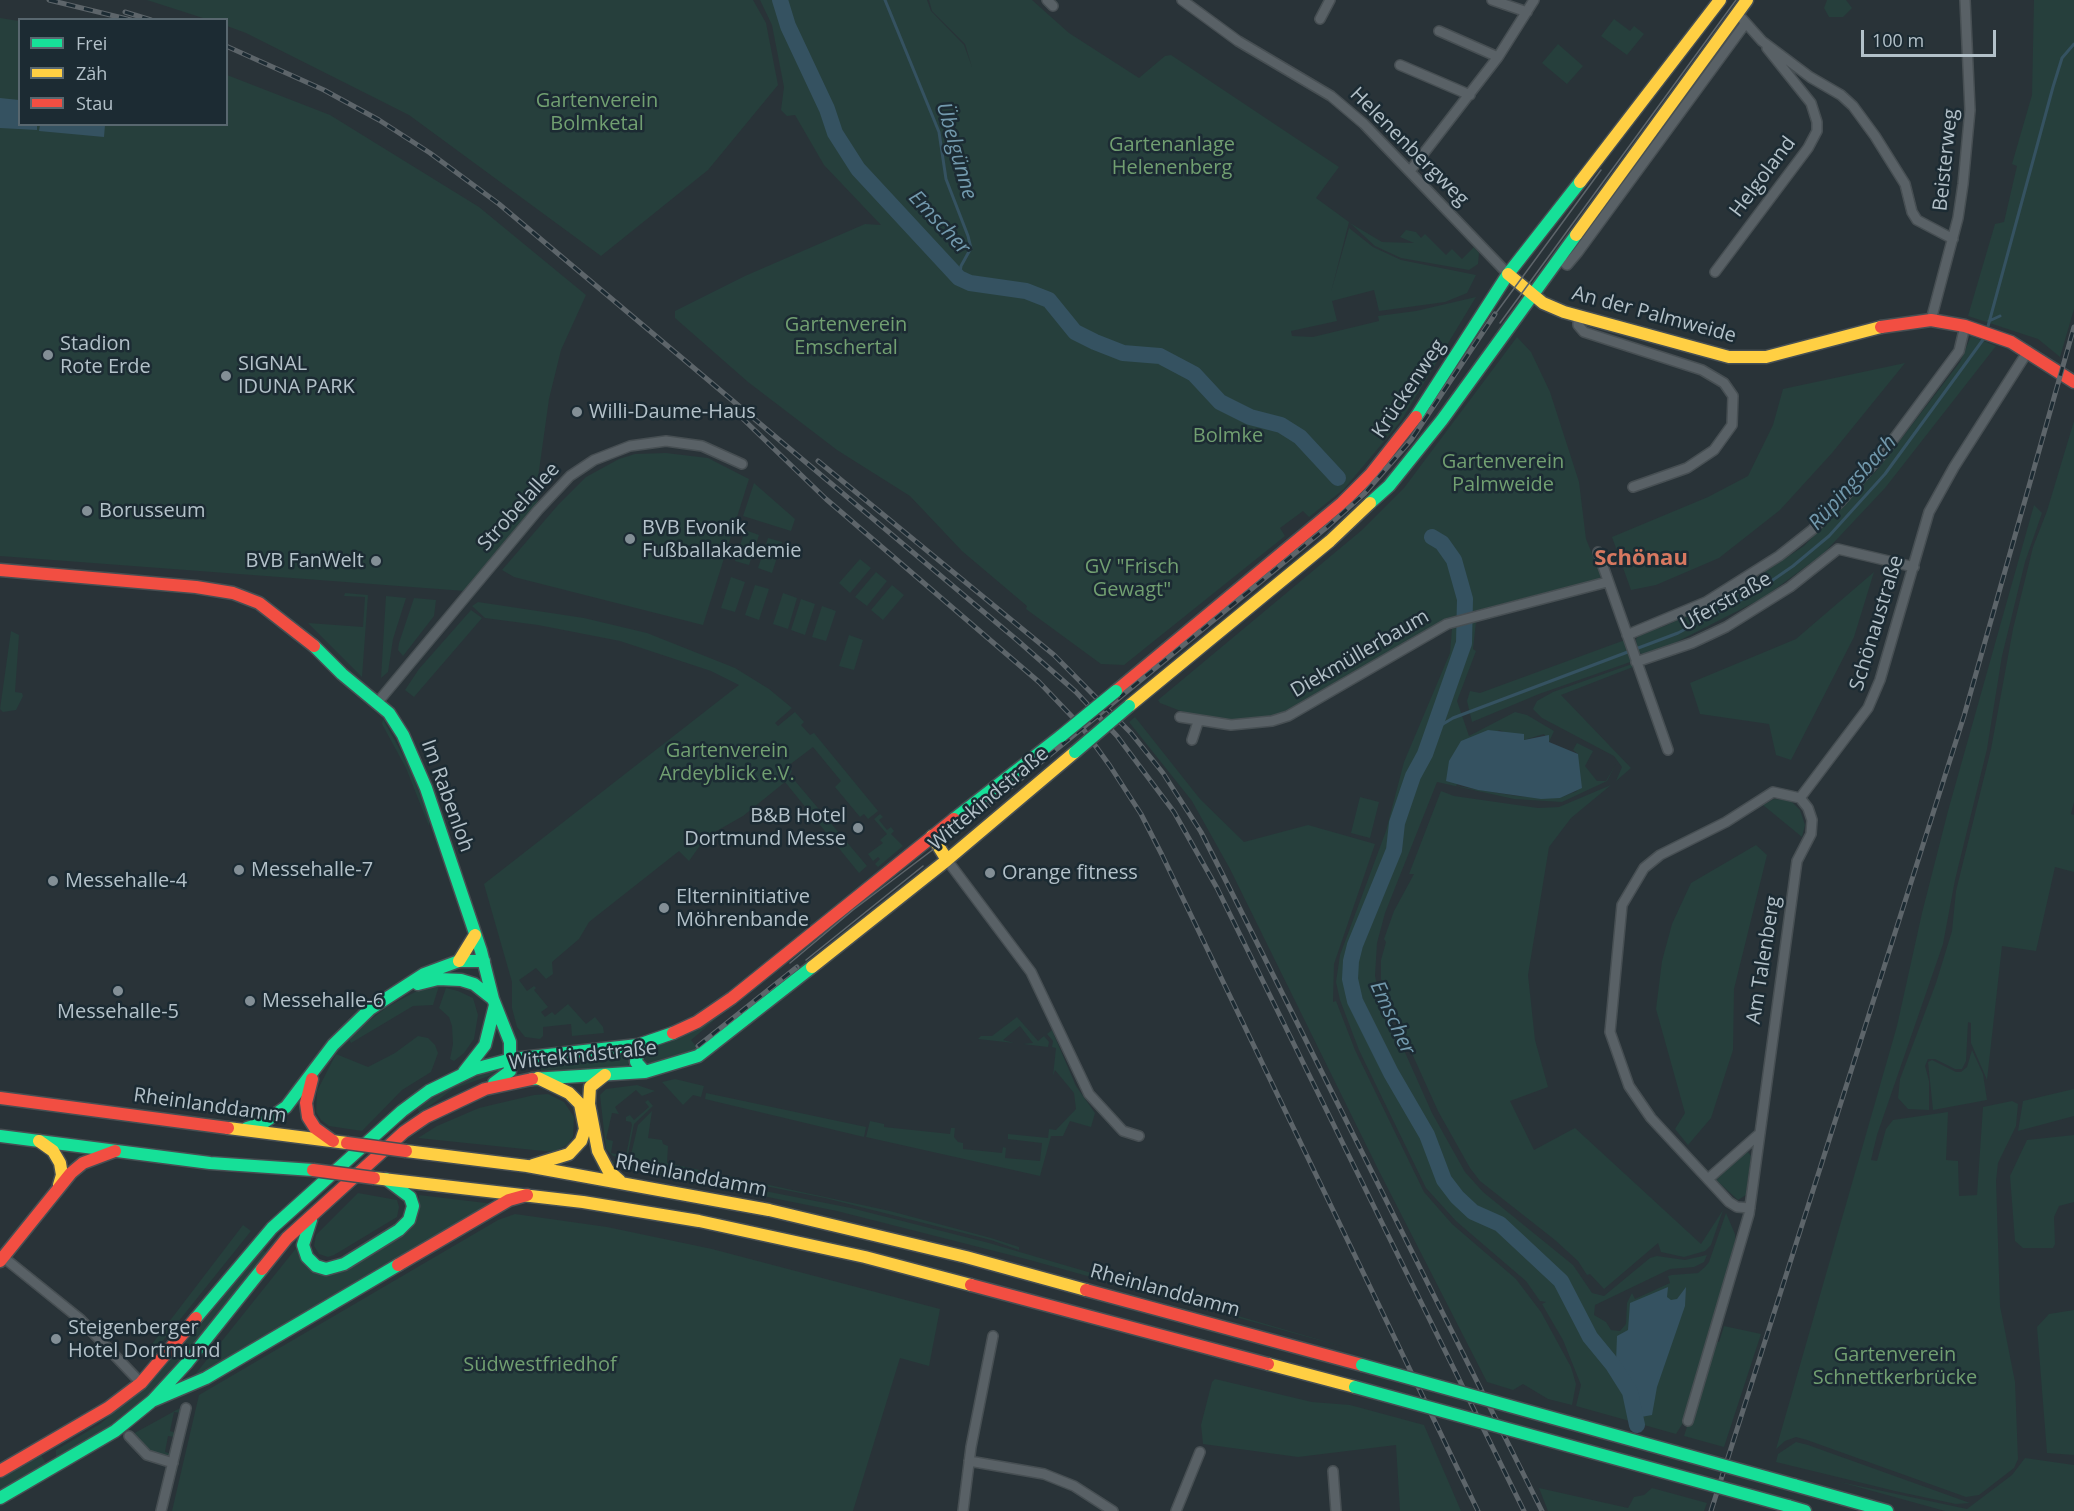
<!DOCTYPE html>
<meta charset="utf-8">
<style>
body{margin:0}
#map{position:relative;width:2074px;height:1511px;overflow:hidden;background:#293338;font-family:"Open Sans",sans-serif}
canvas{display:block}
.legend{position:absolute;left:18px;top:18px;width:210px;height:108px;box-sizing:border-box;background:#1c2b33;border:2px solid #58676f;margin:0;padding:8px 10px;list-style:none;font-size:18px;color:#b3c1c9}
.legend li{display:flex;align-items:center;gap:12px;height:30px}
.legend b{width:30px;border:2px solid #58676f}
.scale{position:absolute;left:1861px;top:30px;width:135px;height:27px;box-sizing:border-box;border:3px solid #b3c1c9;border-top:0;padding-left:8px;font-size:18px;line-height:21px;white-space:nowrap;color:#b3c1c9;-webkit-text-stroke:4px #1c2b33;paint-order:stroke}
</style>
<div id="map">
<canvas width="2074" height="1511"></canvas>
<ul class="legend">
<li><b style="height:8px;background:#16e098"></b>Frei</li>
<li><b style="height:8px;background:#ffcf43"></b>Zäh</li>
<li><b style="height:8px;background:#f24e42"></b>Stau</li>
</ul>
<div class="scale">100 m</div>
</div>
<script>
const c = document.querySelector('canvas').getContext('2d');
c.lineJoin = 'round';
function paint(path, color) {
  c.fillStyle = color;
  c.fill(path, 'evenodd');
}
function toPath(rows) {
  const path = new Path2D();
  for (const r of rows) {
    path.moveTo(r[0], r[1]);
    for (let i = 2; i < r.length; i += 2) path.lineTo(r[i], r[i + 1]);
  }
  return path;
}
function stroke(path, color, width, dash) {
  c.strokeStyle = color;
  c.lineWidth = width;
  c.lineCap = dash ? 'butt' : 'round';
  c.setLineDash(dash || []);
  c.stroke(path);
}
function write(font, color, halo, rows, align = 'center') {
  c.font = font + ' "Open Sans",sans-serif';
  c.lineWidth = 5;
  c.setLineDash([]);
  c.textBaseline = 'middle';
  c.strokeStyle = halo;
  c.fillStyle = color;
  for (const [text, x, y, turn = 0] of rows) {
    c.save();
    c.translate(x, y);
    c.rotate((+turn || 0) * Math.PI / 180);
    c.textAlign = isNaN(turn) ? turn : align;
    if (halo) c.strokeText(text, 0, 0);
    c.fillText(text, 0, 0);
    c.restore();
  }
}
paint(toPath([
 [147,0,753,0,766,23,778,85,708,170,601,256,409,115,246,33,227,26,226,20,206,19],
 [760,0,927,0,931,11,964,45,972,67,965,44,932,11,929,0,1032,0,1069,33,1139,78,1165,56,1171,55,1339,167,1316,198,1349,222,1331,292,1349,228,1373,247,1401,260,1476,275,1467,293,1445,302,1379,311,1374,290,1332,301,1337,321,1291,331,1292,336,1313,337,1379,321,1378,316,1416,311,1476,297,1401,421,1344,489,1309,517,1303,511,1280,528,1285,536,1124,665,1101,664,1026,609,1027,606,962,551,910,496,837,450,748,382,675,318,675,311,745,276,865,224,881,225,824,165,795,115,787,116,781,110,784,87,772,25],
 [1827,0,1846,0,1852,8,1843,17,1829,17,1824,8],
 [2034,0,2074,0,2074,309,2060,357,2038,339,1968,316,1995,224,2004,222,2017,166,2012,164,2032,95],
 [0,18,19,21,20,124,226,124,227,75,330,115,479,207,586,295,561,350,549,399,537,485,538,510,465,591,0,556],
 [1614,19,1630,31,1634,26,1644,34,1627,55,1601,36],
 [1558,44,1583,66,1567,84,1542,63],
 [1350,223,1382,242,1414,243,1400,237,1406,230,1416,232,1421,238,1425,234,1446,255,1452,249,1462,259,1474,247,1479,253,1478,264,1469,270,1401,258,1375,246],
 [1971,336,1996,346,1885,488,1823,554,1763,598,1651,655,1644,655,1637,651,1636,639,1641,633,1665,626,1731,594,1804,546,1878,469,1960,362],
 [1517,337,1531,352,1550,392,1579,482,1586,539,1601,575,1599,579,1447,618,1280,714,1262,719,1220,720,1191,715,1160,703,1158,700,1362,530,1404,488],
 [1905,363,1832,453,1780,510,1719,558,1656,585,1631,590,1612,537,1708,497,1748,476,1773,425,1783,389],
 [2074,421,2074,802,2071,814,2074,815,2074,872,2055,867,2036,951,2002,946,1987,1080,1971,1043,1971,1023,1968,1022,1966,1061,1962,1069,1955,1069,1935,1059,1928,1059,1925,1066,1929,1081,1929,1110,1908,1109,1898,1098,1900,1079,1936,983,1952,931,1956,891,1991,749,2013,629,2033,547,2047,511],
 [666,453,708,458,749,479,703,625,514,577,502,570,558,505,586,477,619,459,635,454],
 [754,483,795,519,791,531,743,516],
 [2034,505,2042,513,2025,562,2002,656,1987,749,1955,880,1943,944,1877,1135,1871,1160,1877,1161,1886,1129,1893,1120,1948,1112,1946,1160,1958,1161,1959,1196,1977,1195,1983,1107,2012,1101,2018,1104,2016,1126,1998,1163,1996,1181,2000,1306,2015,1382,2018,1459,2014,1468,1979,1495,1966,1497,1807,1440,1796,1437,1785,1441,1776,1449,1897,1026,1922,913,1948,811],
 [745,530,759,535,749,565,735,561],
 [768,538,782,542,772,573,758,568],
 [860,559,871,568,850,593,839,583],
 [876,572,887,581,867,606,855,597],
 [1874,572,1854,637,1791,760,1776,755,1769,724,1700,714,1690,683,1796,639],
 [731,577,745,582,735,612,721,608],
 [755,585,769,589,759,620,745,615],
 [892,585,904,595,883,620,871,610],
 [345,593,368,595,362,677,308,623,363,627,365,597,344,596],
 [783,593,797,598,788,629,773,624],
 [386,596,406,598,393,639,388,672,381,678],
 [414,598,436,600,434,616,403,656,398,650,399,643],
 [801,599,815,604,805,635,791,630],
 [478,602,584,618,647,633,735,668,769,689,792,708,775,723,778,726,795,712,804,722,801,725,810,735,814,733,878,811,868,819,864,814,860,817,835,787,841,781,813,747,788,766,792,771,790,775,867,866,859,873,785,782,743,816,706,837,689,861,679,851,589,922,579,939,552,962,553,974,546,979,536,968,519,980,527,991,534,986,536,988,534,990,548,1007,541,1012,545,1017,552,1012,555,1015,568,1004,586,1024,595,1017,603,1027,604,1033,572,1036,571,1024,543,1027,543,1036,540,1039,525,1037,517,1027,512,1008,512,982,484,884,739,685,711,671,620,641,538,625,485,618,472,606],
 [822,606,836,611,826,641,812,637],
 [471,610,482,618,414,697,405,690,419,669],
 [1476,622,1473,649,1476,651,1457,701,1469,736,1515,712,1527,715,1554,731,1549,742,1544,734,1524,740,1499,730,1456,786,1517,796,1559,798,1577,791,1578,754,1573,750,1577,743,1593,751,1585,766,1597,781,1606,781,1616,764,1607,781,1562,802,1514,799,1437,782,1385,913,1377,943,1375,976,1379,994,1432,1113,1465,1172,1483,1192,1573,1265,1592,1293,1604,1296,1650,1258,1657,1256,1685,1260,1707,1255,1704,1262,1694,1267,1670,1269,1595,1305,1594,1315,1606,1322,1611,1330,1620,1331,1626,1324,1627,1303,1632,1293,1635,1299,1670,1283,1668,1276,1672,1275,1698,1273,1705,1267,1709,1262,1726,1213,1735,1234,1736,1246,1688,1415,1676,1434,1576,1406,1581,1385,1563,1340,1542,1304,1546,1302,1540,1301,1526,1281,1456,1221,1426,1188,1359,1050,1340,1000,1336,982,1340,955,1386,831,1404,762,1450,653,1452,629],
 [11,631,19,635,15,692,22,693,23,696,16,710,3,712,0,709],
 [849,635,863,640,854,670,839,666],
 [1625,640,1633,661,1539,694,1472,722,1467,701,1470,691,1480,693],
 [1632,664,1633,667,1561,695,1631,768,1616,781,1622,767,1614,756,1542,718,1533,709,1537,701,1553,692],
 [1135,717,1200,799,1244,842,1308,825,1375,844,1334,964,1333,1002,1336,1001,1355,1050,1424,1192,1452,1224,1516,1279,1541,1312,1571,1367,1576,1384,1572,1405,1548,1399,1523,1384,1513,1390,1487,1382,1379,1171,1230,869,1192,801,1129,722],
 [383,719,409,766,430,820,429,826,406,768,382,724],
 [1611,785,1571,818,1549,847,1528,975,1535,1040,1548,1087,1510,1101,1534,1150,1575,1128,1701,1244,1723,1210,1711,1245,1705,1251,1684,1257,1661,1252,1658,1243,1604,1289,1590,1274,1587,1275,1578,1261,1555,1240,1480,1181,1470,1168,1438,1111,1386,996,1381,979,1381,960,1386,942,1384,939,1394,911,1414,874,1409,874,1441,791,1454,796,1538,808,1559,807],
 [1360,797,1379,802,1370,838,1351,833],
 [1774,799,1790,800,1800,810,1805,825,1802,837,1763,805],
 [880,814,883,817,879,820,887,830,891,827,894,831,891,834,903,846,878,867,875,864,880,859,878,857,873,861,868,854,883,843,880,840,887,834,874,819],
 [1756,845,1767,855,1734,989,1733,1050,1711,1118,1688,1145,1675,1129,1685,1113,1656,1009,1662,961,1672,924,1691,883],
 [782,963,691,1040,698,1049,802,965,804,967,704,1047,676,1060,646,1066,641,1061,644,1053,669,1040],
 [437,985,439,986,433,1005,413,1006,351,1043,349,1039,361,1027,387,1007,415,992],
 [446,988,458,991,473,998,478,1015,474,1039,464,1053,454,1061,450,1059,453,1044,452,1026,449,1017,439,1008],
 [1017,1017,1038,1041,1044,1036,1049,1042,1048,1047,1023,1044,1033,1043,1020,1026,1003,1040,1014,1043,978,1039,981,1036,992,1036],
 [1052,1030,1076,1086,1095,1113,1091,1127,1070,1121,1063,1136,1051,1136,1040,1176,866,1137,870,1121,884,1124,884,1127,950,1134,951,1128,955,1128,954,1137,958,1142,963,1143,963,1149,1002,1153,1003,1147,1006,1148,1005,1158,1040,1161,1042,1143,1008,1139,1008,1134,1048,1138,1049,1129,1056,1130,1076,1109,1074,1093,1055,1070,1053,1076,1056,1048,1052,1047,1053,1041,1047,1034],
 [418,1036,428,1038,435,1045,438,1053,431,1072,402,1090,362,1131,329,1126,321,1120,316,1112,317,1091,336,1054,368,1067,395,1053],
 [1972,1050,1983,1074,1987,1100,1933,1110,1928,1062,1932,1060,1956,1072,1961,1072,1967,1067],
 [624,1052,630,1060,626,1069,541,1074,540,1060],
 [501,1068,494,1074,453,1089,420,1113,416,1107,437,1093,472,1075],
 [675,1079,704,1086,701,1097,693,1095,683,1105,662,1082],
 [637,1085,655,1091,642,1096,636,1090,615,1107,619,1114,612,1113,606,1139,613,1141,611,1153,626,1156,632,1125,631,1122,626,1121,626,1117,630,1115,634,1120,649,1107,645,1102,648,1100,653,1106,634,1124,627,1159,613,1156,606,1149,600,1095,606,1089],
 [2074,1089,2074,1116,2018,1131,2023,1101],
 [706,1093,866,1127,864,1137,705,1099],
 [548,1094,564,1102,574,1117,573,1137,567,1145,553,1152,418,1138,437,1126,479,1108,534,1095],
 [652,1111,648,1138,662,1140,663,1144,668,1146,667,1163,890,1211,991,1238,1019,1247,1019,1250,991,1240,825,1198,630,1159,638,1125],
 [2074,1135,2074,1202,2059,1206,2054,1217,2055,1244,2053,1248,2023,1248,2015,1241,2010,1176,2027,1140],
 [1748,1152,1751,1156,1746,1195,1738,1200,1716,1180,1742,1153],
 [607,1160,851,1208,989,1243,1344,1347,1026,1259,837,1211,624,1168],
 [358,1193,397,1200,399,1207,397,1217,334,1255,328,1257,319,1254,314,1246,316,1235],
 [419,1195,494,1204,198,1377,193,1377,297,1247,302,1260,314,1271,335,1273,410,1229,418,1216],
 [515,1214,607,1227,712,1249,940,1309,929,1366,900,1358,853,1511,172,1511,199,1395,498,1220],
 [243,1225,251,1231,150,1357,146,1352],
 [260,1247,267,1254,155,1391,111,1428,56,1457,56,1450,100,1424,159,1373],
 [2074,1310,2074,1455,2047,1453,2037,1327,2049,1314],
 [1724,1326,1761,1334,1724,1447,1684,1436,1715,1341,1719,1342],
 [1215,1379,1312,1402,1350,1405,1424,1425,1461,1511,1400,1511,1396,1445,1298,1457,1203,1444,1201,1425,1212,1382],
 [182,1407,181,1413,174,1412,170,1431,176,1433,175,1437,168,1436,165,1452,172,1454,169,1458,155,1456,131,1435],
 [1796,1442,1808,1445,1970,1503,1956,1504,1895,1491,1776,1462,1778,1454],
 [41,1455,47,1465,0,1492,0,1479],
 [2025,1458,2074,1465,2074,1511,1945,1511,1840,1482,1967,1509,2012,1475],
 [1539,1488,1628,1508,1634,1497,1644,1495,1652,1488,1707,1503,1704,1511,1548,1511]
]), '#263f3c');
paint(toPath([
 [0,98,19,100,20,124,37,125,37,130,0,128],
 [40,125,105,125,104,137,39,131],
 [1488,730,1524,734,1524,740,1549,735,1549,742,1578,754,1582,788,1560,798,1541,799,1478,790,1446,781,1449,761,1461,741],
 [1668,1287,1667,1297,1671,1300,1677,1299,1686,1287,1685,1306,1657,1387,1652,1415,1641,1417,1636,1392,1616,1362,1617,1336,1628,1330,1630,1303]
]), '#355261');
stroke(toPath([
 [885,0,939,132,946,179,968,236,971,248,961,266,959,278],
 [1989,321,2000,316],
 [1987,330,2053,87,2062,58,2074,44],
 [1429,737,1438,727,1453,718,1678,633,1754,593,1793,566,1829,536,1885,474,1985,337]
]), '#355261', 3);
stroke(toPath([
 [780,0,788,26,827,109,835,133,858,169,959,278,970,283,1026,291,1049,300,1075,332,1095,342,1123,353,1160,356,1194,374,1220,402,1250,417,1281,425,1300,437,1338,478],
 [1432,537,1442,543,1454,560,1465,599,1464,643,1425,754,1413,776,1397,823,1394,850,1355,945,1351,961,1350,979,1355,1001,1391,1073,1427,1135,1444,1180,1457,1197,1473,1212,1500,1224,1561,1281,1590,1337,1613,1365,1630,1392,1637,1425]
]), '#355261', 16);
const street = toPath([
 [1047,0,1053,6],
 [1182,0,1238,41,1331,96,1364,124,1508,274],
 [1492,0,1527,12],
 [1737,13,1762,41,1810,77,1841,95,1853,106,1875,136,1905,184,1912,212,1917,220,1953,239],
 [1320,19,1330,0],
 [1439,31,1498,57],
 [1400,65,1470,95],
 [1410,171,1498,57,1534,0],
 [1560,259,1567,265,1578,252,1745,24],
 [1715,272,1808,148,1817,131,1817,122,1811,103,1767,48],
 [1578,316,1578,325,1584,332,1702,370,1724,383,1733,396,1732,425,1714,450,1687,468,1633,487],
 [1931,320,1958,218,1963,184,1970,110,1965,0],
 [1598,552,1668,750],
 [1627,635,1706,602,1779,556,1812,530,1841,501,1884,452,1959,351,1965,326],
 [1636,662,1692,643,1726,627,1790,587,1838,549,1914,567],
 [377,703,538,510,570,476,594,460,630,446,666,441,702,446,742,464],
 [1180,717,1231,725,1272,721,1288,716,1447,624,1607,582],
 [1192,740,1198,722],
 [1800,798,1868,708,1880,680,1929,512,1954,467,2028,351],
 [947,860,1031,972,1089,1094,1123,1131,1139,1136],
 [1708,1179,1758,1135],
 [1750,1208,1737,1207,1729,1202,1651,1118,1629,1086,1610,1032,1622,905,1644,868,1660,855,1726,822,1773,792,1800,798],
 [3,1257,80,1319,141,1383],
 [1688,1421,1749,1214,1797,861,1811,834,1812,820,1808,808,1800,798],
 [129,1436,147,1455,173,1463],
 [969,1461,1044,1474,1074,1486,1113,1511],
 [1333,1471,1336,1511],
 [161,1511,186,1408],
 [963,1511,971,1447,993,1336],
 [1176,1511,1200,1452]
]);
const fast = toPath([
 [1416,417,1508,274,1580,182],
 [1370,503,1389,486,1442,420,1576,235],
 [314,646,342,674,389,713,403,735,426,788,481,951,493,999,510,1042,510,1071,494,1083],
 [954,819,1061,736],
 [418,984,438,979,461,980,474,984,493,999],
 [638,1045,636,1062,645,1072],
 [464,1072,485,1045,495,1005],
 [532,1079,645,1072,698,1056,812,967],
 [247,1128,263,1123,286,1107,333,1045,370,1009,424,974,459,961,484,961],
 [0,1136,210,1163,313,1170],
 [311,1220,303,1245,307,1257,316,1266,326,1269,344,1264,399,1230,409,1220,413,1206,410,1197,386,1179],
 [196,1318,272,1228,402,1111,429,1091,474,1069,512,1059,638,1045,673,1033],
 [152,1401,206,1378,398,1265],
 [1794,1485,1887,1511],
 [0,1498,115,1431,152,1401,186,1364,262,1269],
 [1788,1506,1805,1511]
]);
const slow = toPath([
 [1580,182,1720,0],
 [1576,235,1747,0],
 [1508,274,1543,303,1564,312,1729,357,1766,357,1881,327],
 [1129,706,1330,541,1370,503],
 [932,836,947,860],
 [459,961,475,935],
 [812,967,947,860,1075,752],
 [605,1075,590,1087,589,1104,598,1151,608,1170,620,1181],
 [228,1128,347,1143],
 [39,1141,53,1151,60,1163,62,1175,59,1185],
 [406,1151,527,1166,769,1210],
 [533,1165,569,1154,581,1141,585,1129,580,1104,569,1093,538,1078],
 [374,1178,583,1202],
 [583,1202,699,1221,865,1257,971,1285],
 [769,1210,966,1257,1086,1290],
 [1268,1364,1355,1387]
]);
const jam = toPath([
 [1881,327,1931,320,1965,326,2011,342,2074,382],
 [0,570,196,587,233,593,259,603,314,646],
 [1116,691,1342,503,1371,474,1416,417],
 [673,1033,697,1022,732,998,954,819],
 [312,1079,306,1103,308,1117,315,1128,333,1141],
 [0,1098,228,1128],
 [0,1261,71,1173,83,1163,115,1151],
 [398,1265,509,1200,527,1195],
 [262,1269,287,1238,404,1132,426,1117,485,1089,532,1079],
 [971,1285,1268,1364],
 [1086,1290,1362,1365],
 [0,1471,108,1408,141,1383,196,1318]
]);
stroke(street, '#474f53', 12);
stroke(fast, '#474f53', 15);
stroke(slow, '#474f53', 15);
stroke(jam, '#474f53', 15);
stroke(street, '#596166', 9);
stroke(fast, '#16e098', 12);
stroke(slow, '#ffcf43', 12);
stroke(jam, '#f24e42', 12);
stroke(toPath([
 [1496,313,1601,170],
 [1500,323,1736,0],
 [806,960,923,866],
 [790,963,853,910,951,836]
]), '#5d656a', 1.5);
const rail = toPath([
 [49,0,131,20],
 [125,12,151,20],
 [226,46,324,90,379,120,430,153,499,204,1017,640,1076,692,1117,736,1174,812,1217,888,1524,1511],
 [741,417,826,499,1039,682,1081,726,1110,766,1141,814,1162,855,1478,1511],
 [818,461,1054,655,1131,733,1163,773,1201,832,1231,891,1542,1511],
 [951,836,1327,527,1364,494,1411,440,1495,314],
 [698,1046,797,967],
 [1711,1511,1964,716,2074,327]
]);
stroke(rail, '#5d656a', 5);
stroke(rail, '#1c2b33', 3, [9]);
const fastBridge = toPath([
 [1061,736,1116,691],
 [1075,752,1129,706],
 [1362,1365,1794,1485],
 [1355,1387,1788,1506]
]);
const jamBridge = toPath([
 [347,1143,406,1151],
 [313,1170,374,1178]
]);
stroke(fastBridge, '#474f53', 15, []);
stroke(jamBridge, '#474f53', 15, []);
stroke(fastBridge, '#16e098', 12);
stroke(jamBridge, '#f24e42', 12);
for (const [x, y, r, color] of [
 [48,355,6,"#838f96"],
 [226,376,6,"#838f96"],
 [577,412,6,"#838f96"],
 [87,511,6,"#838f96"],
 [630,539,6,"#838f96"],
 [376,561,6,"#838f96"],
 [858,828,6,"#838f96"],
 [239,870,6,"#838f96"],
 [990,873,6,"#838f96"],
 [53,881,6,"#838f96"],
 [664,908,6,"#838f96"],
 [118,991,6,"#838f96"],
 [250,1001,6,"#838f96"],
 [56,1339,6,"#838f96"]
]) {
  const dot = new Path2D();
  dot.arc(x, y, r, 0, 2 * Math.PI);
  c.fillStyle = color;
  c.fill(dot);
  stroke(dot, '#1c2b33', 2);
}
write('20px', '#719f71', '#1c2b33', [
 ["Gartenverein",597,101],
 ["Bolmketal",597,124],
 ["Gartenanlage",1172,145],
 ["Helenenberg",1172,168],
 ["Gartenverein",846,325],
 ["Emschertal",846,348],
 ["Bolmke",1228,436],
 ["Gartenverein",1503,462],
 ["Palmweide",1503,485],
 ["GV \"Frisch",1132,567],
 ["Gewagt\"",1132,590],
 ["Gartenverein",727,751],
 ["Ardeyblick e.V.",727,774],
 ["Gartenverein",1895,1355],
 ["Schnettkerbrücke",1895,1378],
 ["Südwestfriedhof",540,1365]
]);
write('20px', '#b3c1c9', '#1c2b33', [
 ["Helenenbergweg",1409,147,45],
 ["Beisterweg",1946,160,-84],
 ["Helgoland",1763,177,-53],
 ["An der Palmweide",1654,315,15],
 ["Krückenweg",1409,389,-56],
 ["Strobelallee",519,507,-48],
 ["Uferstraße",1726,602,-29],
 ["Schönaustraße",1877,623,-73],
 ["Diekmüllerbaum",1360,654,-30],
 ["Im Rabenloh",447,796,70],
 ["Wittekindstraße",989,799,-40],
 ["Am Talenberg",1764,960,-81],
 ["Wittekindstraße",583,1056,-6],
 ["Rheinlanddamm",210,1106,8],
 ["Rheinlanddamm",691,1176,11],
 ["Rheinlanddamm",1165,1291,15]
]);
write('20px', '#b3c1c9', '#1c2b33', [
 ["Stadion",60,344],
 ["Rote Erde",60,367],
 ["SIGNAL",238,364],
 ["IDUNA PARK",238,387],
 ["Willi-Daume-Haus",589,412],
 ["Borusseum",99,511],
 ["BVB Evonik",642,528],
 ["Fußballakademie",642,551],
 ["BVB FanWelt",364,561,"right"],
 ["B&B Hotel",846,816,"right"],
 ["Dortmund Messe",846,839,"right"],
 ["Messehalle-7",251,870],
 ["Orange fitness",1002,873],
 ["Messehalle-4",65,881],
 ["Elterninitiative",676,897],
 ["Möhrenbande",676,920],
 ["Messehalle-6",262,1001],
 ["Messehalle-5",118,1012,"center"],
 ["Steigenberger",68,1328],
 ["Hotel Dortmund",68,1351]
], 'left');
write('italic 21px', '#7299ad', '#1c2b33', [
 ["Übelgünne",956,151,74],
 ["Emscher",939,223,47],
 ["Rüpingsbach",1853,483,-48],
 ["Emscher",1392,1018,65]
]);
write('bold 22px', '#d77860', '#1c2b33', [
 ["Schönau",1641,559]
]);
</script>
